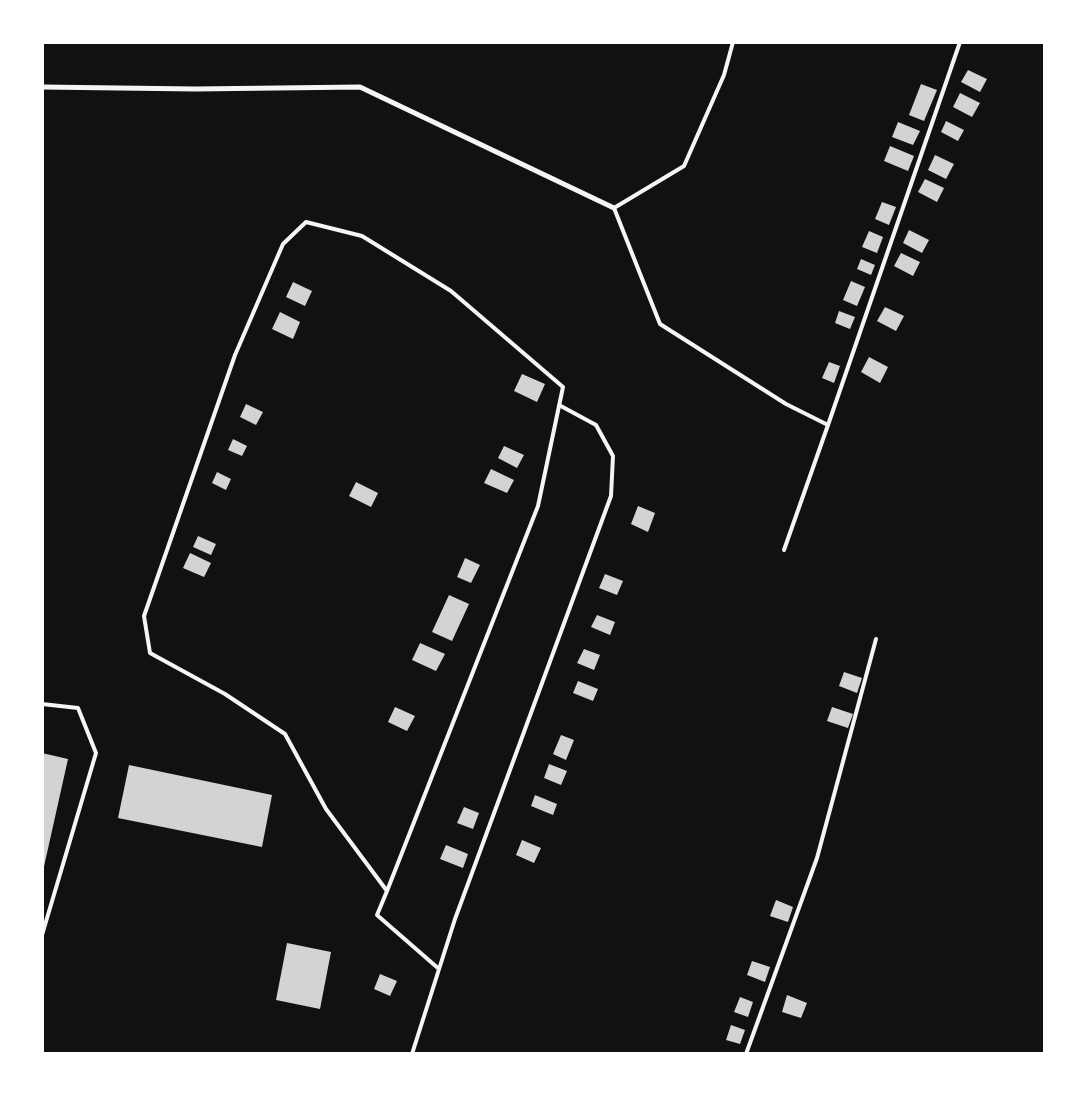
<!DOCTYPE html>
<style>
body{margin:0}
#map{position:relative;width:1087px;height:1096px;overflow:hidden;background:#111;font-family:"DejaVu Sans",sans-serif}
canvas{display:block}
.frame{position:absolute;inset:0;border:44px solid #fff;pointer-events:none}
</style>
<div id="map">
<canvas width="1087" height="1096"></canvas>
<div class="frame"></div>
</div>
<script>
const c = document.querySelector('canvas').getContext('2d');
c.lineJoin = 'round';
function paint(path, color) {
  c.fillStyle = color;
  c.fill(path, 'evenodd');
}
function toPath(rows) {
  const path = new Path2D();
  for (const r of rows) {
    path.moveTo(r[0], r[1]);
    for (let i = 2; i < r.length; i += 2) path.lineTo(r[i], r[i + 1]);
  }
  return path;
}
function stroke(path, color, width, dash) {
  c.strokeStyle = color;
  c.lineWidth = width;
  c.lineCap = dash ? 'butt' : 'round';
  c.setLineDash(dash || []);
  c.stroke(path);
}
paint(toPath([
 [968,70,987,79,980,92,961,82],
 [921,84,937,90,924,121,909,115],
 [960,93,980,103,972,117,953,107],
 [946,121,964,130,958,141,941,132],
 [898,122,920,131,913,145,892,137],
 [890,146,914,156,908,171,884,161],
 [935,155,954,164,946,179,928,170],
 [925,179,944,188,937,202,918,192],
 [882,202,896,207,889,225,875,219],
 [909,230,929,240,922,253,903,243],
 [869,231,883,237,877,253,862,247],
 [901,253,920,262,913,276,894,266],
 [861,259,875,265,871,275,857,269],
 [851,281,865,287,857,306,843,300],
 [293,282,312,291,305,306,286,297],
 [885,307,904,316,896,331,877,321],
 [839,311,855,317,850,329,835,323],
 [280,312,300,322,293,339,272,329],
 [869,357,888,367,880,383,861,372],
 [829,362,840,366,834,383,822,378],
 [522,374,545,384,537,402,514,391],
 [246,404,263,412,256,425,240,417],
 [233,439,247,446,242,456,228,450],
 [504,446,524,455,517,468,498,458],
 [491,469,514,480,507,493,484,483],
 [217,472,231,479,226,490,212,483],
 [356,482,378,493,371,507,349,496],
 [638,506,655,513,648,532,631,524],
 [198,536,216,544,211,555,193,547],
 [190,553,211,563,204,577,183,568],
 [465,558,480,565,471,583,457,577],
 [605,574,623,581,617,595,599,588],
 [449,595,469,604,452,641,432,632],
 [597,615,615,622,610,635,591,627],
 [420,643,445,654,436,671,412,660],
 [584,649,600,655,594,670,577,663],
 [844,672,862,678,857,693,839,686],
 [578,681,598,689,593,701,573,693],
 [395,707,415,716,407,731,388,722],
 [832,707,853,714,848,728,827,721],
 [561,735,574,740,566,760,553,754],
 [42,753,68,759,43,871,42,871],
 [549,764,567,771,561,785,544,778],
 [129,765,272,795,262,847,118,818],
 [535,795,557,804,553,815,531,806],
 [464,807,479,813,473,829,457,823],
 [522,840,541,848,534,863,516,855],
 [446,845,468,854,463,868,440,859],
 [776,900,793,907,788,922,770,916],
 [287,943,331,952,320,1009,276,1000],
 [752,961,770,967,765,982,747,975],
 [380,974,397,981,390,996,374,989],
 [787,995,807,1003,801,1018,782,1012],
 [740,997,753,1002,748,1017,734,1012],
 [731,1025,745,1030,740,1044,726,1040]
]), '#d3d3d3');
stroke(toPath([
 [733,42,724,75,684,166,614,208,660,324,786,404,828,425,960,42],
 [784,550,828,425],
 [42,704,78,708,96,753,42,935],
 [387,891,326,809,285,734,225,694,150,653,144,616,235,355,283,244,306,222,362,236,451,291,563,387,538,506,387,891,377,915,439,969],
 [412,1054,455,919,611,496,613,456,596,425,559,405],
 [746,1054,817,858,876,639]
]), '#f5f5f5', 4);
stroke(toPath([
 [42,87,195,89,360,87,614,208]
]), '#f5f5f5', 5);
</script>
